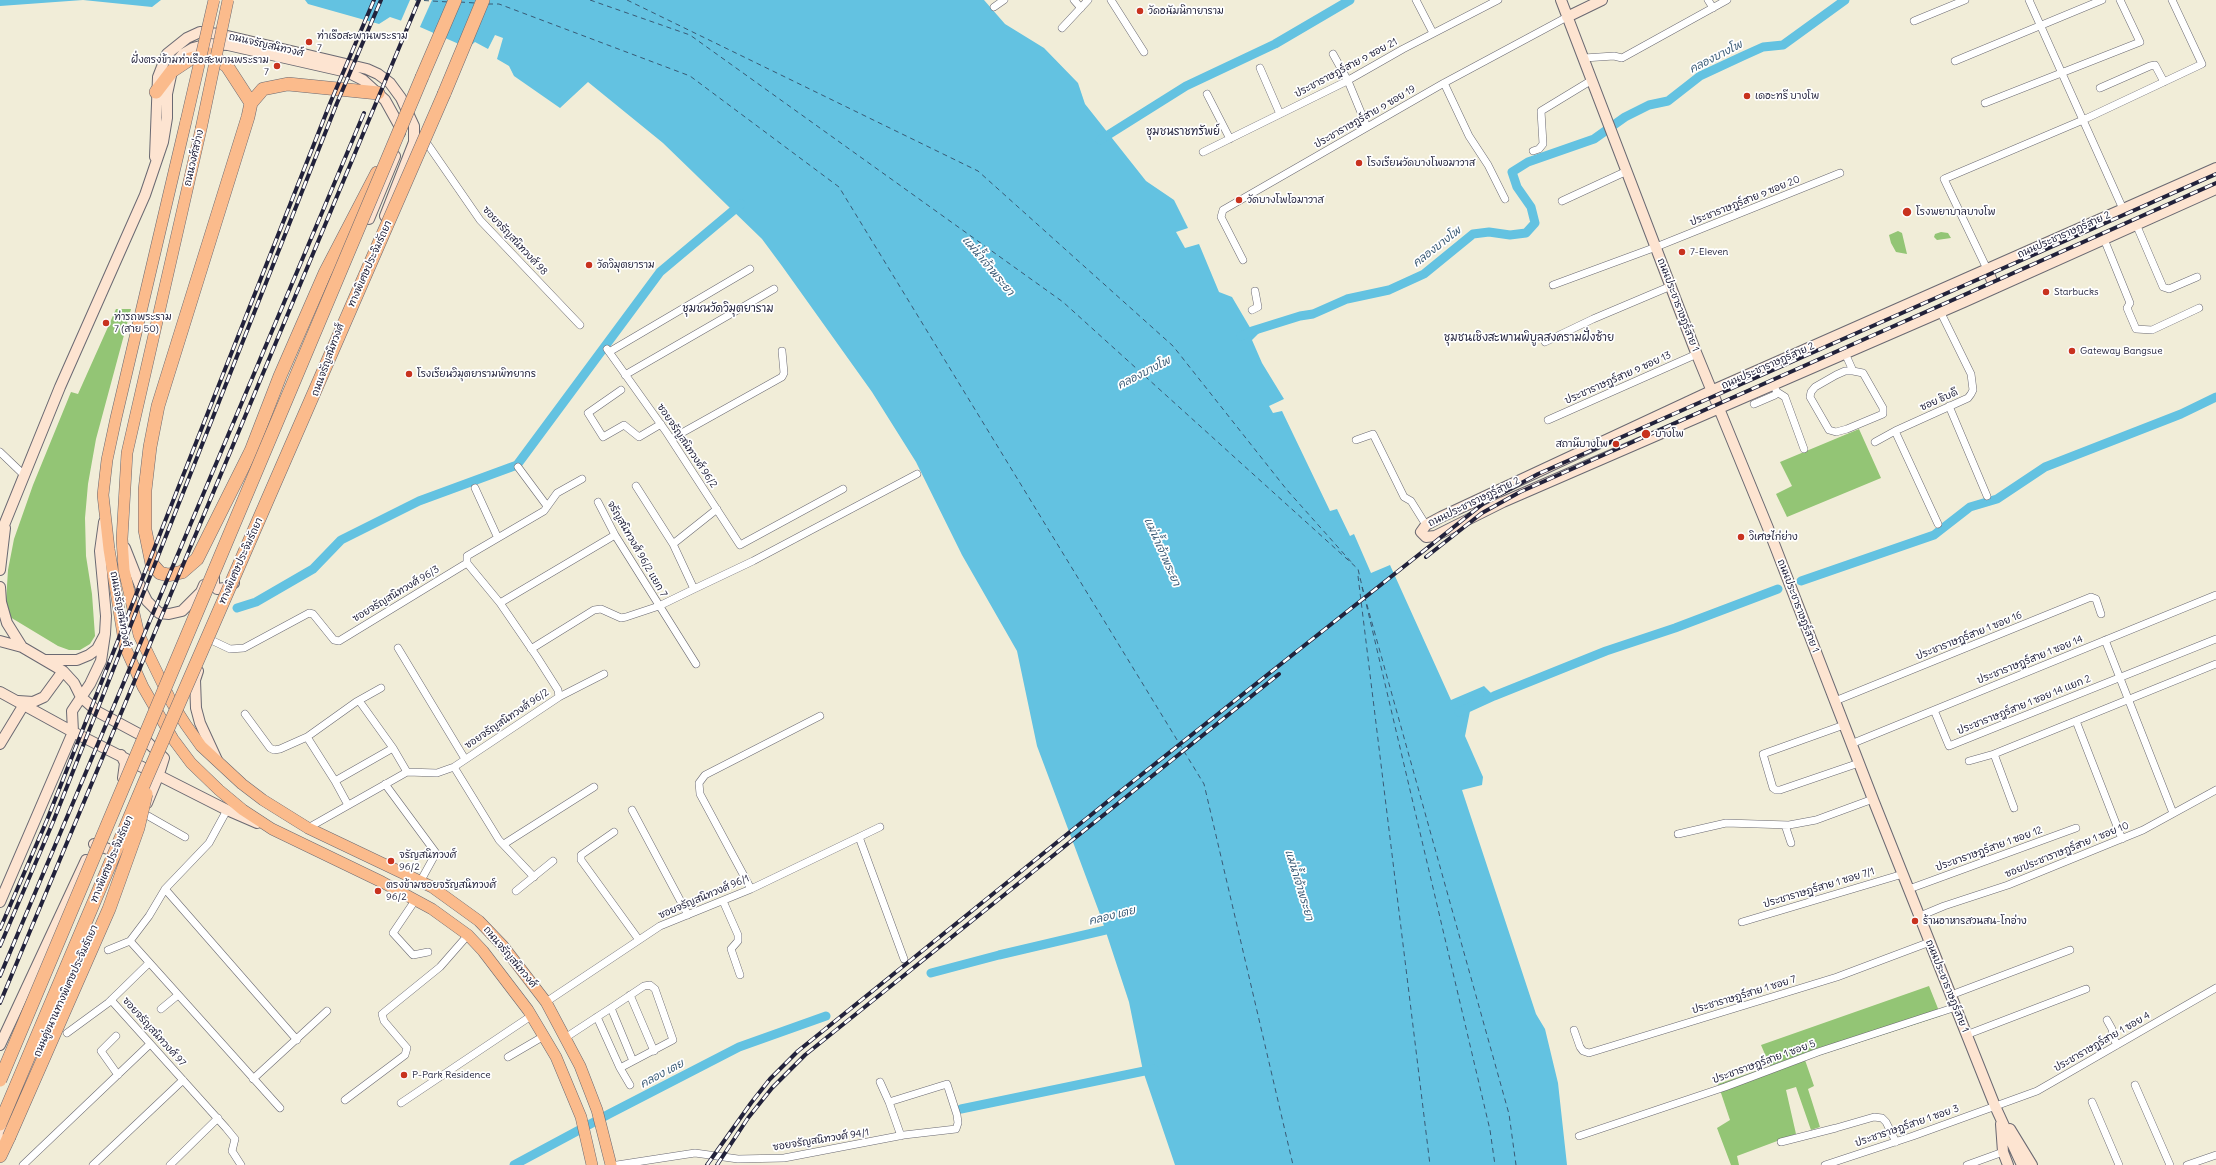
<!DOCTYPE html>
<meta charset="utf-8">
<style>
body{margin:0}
canvas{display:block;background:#f1edd8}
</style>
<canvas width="2216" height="1165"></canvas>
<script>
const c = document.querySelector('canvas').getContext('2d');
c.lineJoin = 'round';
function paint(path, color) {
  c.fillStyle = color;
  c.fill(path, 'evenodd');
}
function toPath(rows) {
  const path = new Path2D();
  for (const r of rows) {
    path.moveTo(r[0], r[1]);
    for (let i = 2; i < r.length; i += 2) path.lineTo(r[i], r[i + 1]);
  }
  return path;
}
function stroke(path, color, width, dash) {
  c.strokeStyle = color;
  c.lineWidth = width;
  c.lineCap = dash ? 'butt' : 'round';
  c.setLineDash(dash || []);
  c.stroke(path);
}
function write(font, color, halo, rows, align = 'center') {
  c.font = font + ' Delius,"Playpen Sans Thai",sans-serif';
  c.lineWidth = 3.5;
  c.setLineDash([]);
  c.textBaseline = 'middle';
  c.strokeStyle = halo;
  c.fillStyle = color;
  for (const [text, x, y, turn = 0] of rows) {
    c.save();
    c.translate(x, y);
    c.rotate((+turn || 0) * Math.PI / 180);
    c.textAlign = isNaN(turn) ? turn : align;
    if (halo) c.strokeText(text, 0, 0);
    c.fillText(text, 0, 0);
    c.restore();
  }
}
paint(toPath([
 [1898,231,1902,233,1907,254,1896,252,1891,243,1889,235],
 [1941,232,1948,233,1951,238,1937,240,1934,237,1935,234],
 [116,309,131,309,96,439,88,484,85,518,86,556,92,594,95,636,90,644,80,650,69,650,58,646,10,617,6,602,8,570,14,539,33,485,71,392,78,394],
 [1859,429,1881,478,1787,517,1776,494,1792,486,1780,462],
 [1929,986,1941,1016,1805,1060,1814,1086,1808,1089,1820,1127,1811,1130,1796,1087,1786,1090,1796,1134,1737,1156,1739,1165,1731,1165,1717,1128,1730,1120,1718,1084,1770,1066,1761,1045]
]), '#93c575');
paint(toPath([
 [0,0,161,0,152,7,83,0,0,6],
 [305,0,984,0,1005,24,1044,48,1078,83,1085,104,1146,181,1174,200,1188,228,1176,232,1185,248,1199,244,1219,292,1232,297,1252,331,1260,332,1252,340,1262,363,1284,399,1269,406,1273,413,1282,411,1330,511,1337,509,1350,536,1354,534,1371,573,1390,565,1451,700,1484,686,1494,696,1487,696,1471,706,1465,736,1483,777,1482,785,1462,790,1536,1014,1545,1029,1558,1083,1567,1165,1175,1165,1143,1071,1129,1002,1101,917,1037,746,1017,651,962,555,916,462,872,392,782,266,762,239,663,143,588,82,560,108,514,76,509,66,497,59,503,38,495,35,488,49,475,42,468,48,420,27,390,17,379,24,308,4]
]), '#63c2e1');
paint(toPath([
 [410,0,432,0,419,29,400,23]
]), '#f1edd8');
stroke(toPath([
 [1100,140,1186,86,1275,44,1350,0],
 [1241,336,1252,331,1300,316,1313,314,1347,299,1389,290,1424,274,1473,234,1489,232,1510,235,1526,233,1535,223,1531,207,1517,187,1512,172,1528,162,1594,139,1625,117,1649,105,1668,101,1700,76,1743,56,1763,47,1783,45,1845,0],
 [1801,581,1934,535,1970,507,1997,499,2045,467,2181,414,2216,397],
 [237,608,256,602,313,569,341,540,419,501,517,465,660,272,741,204],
 [1459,712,1494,696,1606,651,1675,628,1778,589],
 [931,973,999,955,1114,928],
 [961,1109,1154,1069],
 [514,1165,609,1114,739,1047,826,1016]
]), '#63c2e1', 9);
stroke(toPath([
 [415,0,449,2],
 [590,0,690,35,1063,302,1358,569,1490,1130,1495,1165],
 [627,0,978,171,1173,346,1287,490,1353,564],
 [460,2,475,3],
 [488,4,499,4,690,76,839,187,1204,784,1293,1165],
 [1358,576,1430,1165],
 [1362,587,1509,1114,1516,1165]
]), '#395a75', 1, [5, 4]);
const street = toPath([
 [1074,0,1081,8],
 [1111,0,1144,52],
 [1416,0,1433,33],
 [1708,0,1713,8],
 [2029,0,2123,209],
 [994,7,1004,0],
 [1914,21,1965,0],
 [1062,28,1088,0],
 [1333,54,1348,81,1367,127],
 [1584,58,1614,56,1622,58,1727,0],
 [1955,61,2102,0],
 [1260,68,1280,114],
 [1444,83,1469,136,1488,165,1505,199],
 [2100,88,2150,66,2155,65,2164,82],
 [1207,94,1230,139],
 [1985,103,2140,42,2120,0],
 [424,139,480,220,580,325],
 [1533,151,1539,149,1543,144,1541,111,1592,80],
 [1203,152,1345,82,1403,49,1498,0],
 [1562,201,1627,171],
 [2136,224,2163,287,2169,289,2197,277],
 [2104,239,2130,303,2127,308,2136,329,2152,330,2199,308],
 [1243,260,1221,217,1223,210,1444,83,1567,17],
 [1987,269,1944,179,2083,120,2202,64,2172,0],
 [1553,285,1656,247,1840,173],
 [1252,310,1258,307,1255,291],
 [1545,342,1593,319,1671,286],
 [607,349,667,433,740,545,843,489],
 [609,352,750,269],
 [1845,353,1853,371,1845,371,1836,375,1815,387,1811,392,1810,397,1829,430,1836,432,1847,429,1883,414,1883,408,1863,373,1853,371],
 [625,375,774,289],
 [621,390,588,413,603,437,624,425,639,437,661,424],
 [1777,392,1785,397,1804,449],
 [1754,404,1775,395,1777,392,1776,390],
 [1949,406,1987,496],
 [1548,420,1697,354],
 [1895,431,1938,524],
 [671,439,782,377,784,373,782,351],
 [1356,440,1373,434,1404,497,1411,501,1426,525],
 [1875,442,1895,431,1968,398,1971,394,1973,390,1971,374,1940,311],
 [0,452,24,475],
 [518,467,547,506],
 [636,486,673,544],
 [475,488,497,536],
 [598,502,615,535,696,664],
 [467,563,500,603,537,657,558,690,559,697],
 [467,563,467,556,544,511,557,493,582,479],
 [694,589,753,561,917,474],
 [500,603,615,535],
 [211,640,230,649,244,648,309,613,313,614,334,640,339,641,467,563],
 [2105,640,2173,813],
 [398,648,465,759],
 [531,649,594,610,601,609,621,618,626,617,659,606,694,589,673,544,717,509],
 [1835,701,2091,597,2096,599,2101,614],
 [360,702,393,748,407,772],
 [1934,710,1949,746,2216,639],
 [245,714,270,748,274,750,280,749,307,737,356,702,381,688],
 [2076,721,2122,839],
 [1844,725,1763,754,1773,788,1776,790,1780,790,1859,763],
 [307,737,335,781,393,748],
 [1851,744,2216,595],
 [1994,754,2014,808],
 [1969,761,1994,754,2216,664],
 [454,767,499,840,534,877],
 [335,781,348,805],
 [385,784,436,853,420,882],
 [227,810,209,843,165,889,149,916,130,941,280,1108],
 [632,810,688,915],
 [143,813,185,837],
 [1785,825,1791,843],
 [308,828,407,772,437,773,454,767,559,697,604,674],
 [614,832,581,855,581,860,639,940],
 [1678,834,1726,823,1789,825,1816,820,1873,799],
 [859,837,904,959],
 [504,844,594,787],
 [165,889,297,1040],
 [751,889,700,794,699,783,705,775,820,716],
 [1909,889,2076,828],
 [516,891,553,861],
 [416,899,393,933,413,955,428,952],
 [723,901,738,935,738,941,731,949,740,975],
 [1920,916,1944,906,2008,885,2143,830,2216,790],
 [1742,922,1903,874],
 [108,950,130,941],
 [630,995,654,1051],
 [1951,995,2070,950],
 [111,1000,226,1128,235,1139,232,1151,241,1165],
 [546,1002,660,926,751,889,880,827],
 [611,1008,633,1061],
 [161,1009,178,995],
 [2107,1020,2112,1029,2114,1039,2117,1045],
 [1574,1030,1580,1047,1583,1051,1589,1053,1837,977,1930,942],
 [67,1033,108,1003,149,963],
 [1966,1035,2086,989],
 [116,1036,101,1051,118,1075],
 [565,1038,597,1017,611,1008,644,986,650,985,655,989,673,1040,620,1068,597,1017],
 [508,1057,544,1036],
 [620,1068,630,1085],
 [253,1079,327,1011],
 [880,1082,889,1102],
 [2135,1085,2170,1165],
 [345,1100,405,1055,407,1048,384,1021,382,1014,440,967,468,935],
 [2092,1102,2119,1165],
 [401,1103,531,1016],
 [1579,1136,1725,1087,1818,1052,1956,1007],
 [1781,1142,1836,1128,1874,1117,1882,1118,1886,1122,1896,1142],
 [23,1165,150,1044],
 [93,1165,183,1080],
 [170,1165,218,1118],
 [617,1165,695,1153,738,1159,784,1158,904,1135,956,1129,958,1123,957,1115,947,1084,889,1102,901,1136],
 [1825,1165,1913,1136,2037,1091,2216,988],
 [1967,1165,2003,1152],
 [2187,1165,2216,1155]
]);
const secondary = toPath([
 [1561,0,1695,350,1768,528,1874,802,1995,1106,2022,1165],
 [1567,17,1602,0],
 [155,157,158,77,167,54,187,38,200,32,219,34,367,69,378,74,390,83,401,98,414,126,414,142,385,216],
 [2216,168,1711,391,1441,517,1426,525,1421,532,1426,537,1435,536,1503,502,1964,302,2216,189],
 [369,219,395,156],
 [1987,269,1995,288],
 [0,535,60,387,145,195,163,142,167,118,167,94,172,71,176,62,183,54,193,48,208,44,228,45,347,72,363,80,385,100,400,127,400,133],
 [125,548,142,591,147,601,159,613,169,614,182,611,201,592,204,585],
 [0,570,5,528],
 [214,573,214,585,217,589,225,588,234,583],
 [0,587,1,602,7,623,22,647,63,671,74,683,81,697,98,712,139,734,164,758,159,774,147,803],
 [0,641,22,647],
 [45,660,77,660,89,655,97,649,105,634,106,616,100,551,104,522],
 [198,671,195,680,196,708,200,723,217,760],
 [0,692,73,732,227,810,257,823],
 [18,701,33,702,44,697,63,671],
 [0,744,23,706],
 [121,755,125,763,123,778],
 [94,844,122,854],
 [0,902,73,732,72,711,90,684,101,661,105,634],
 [0,1045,86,860],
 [2001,1124,2003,1152,2008,1165],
 [2010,1129,2032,1165],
 [0,1140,57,1012]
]);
const primary = toPath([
 [186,121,116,418,107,460,103,495,109,549,125,647,143,687,173,739,191,763,219,790,243,810,272,829,382,882,432,909,468,935,483,951,528,1010,556,1057,581,1117,592,1165],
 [201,129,127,453,122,539,124,570,139,635,172,703,186,725,201,746,242,784,263,800,308,828,432,887,479,921,503,946,546,1002,580,1066,597,1110,611,1165]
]);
const highway = toPath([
 [422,77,455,0],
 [156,92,172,71,190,59,209,54,227,66,251,103],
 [444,94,483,0],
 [377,173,325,273,280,376,251,451,197,559,182,572,168,575,160,573,152,564,145,530,145,490,150,447,158,406,248,117,251,103,263,89,288,84,378,93],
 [0,1156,9,1137]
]);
stroke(street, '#6a6972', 8);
stroke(secondary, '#6a6972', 12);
stroke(primary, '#6a6972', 12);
stroke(highway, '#6a6972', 14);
stroke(street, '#fff', 7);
stroke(secondary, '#fde4d1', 10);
stroke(primary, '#fbbb8c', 11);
stroke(highway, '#fbbb8c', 13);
const rail = toPath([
 [1426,557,1482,513,1520,492,2216,183],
 [0,929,47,820,331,101,374,0],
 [0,946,53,822,337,103,381,0],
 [0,976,364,113],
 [0,1003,419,0],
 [707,1165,751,1103,770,1079,798,1051,1112,798,1484,503,1538,474,2216,174],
 [717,1165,748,1118,772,1088,805,1055,1279,674]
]);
stroke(rail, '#22223b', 4);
stroke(rail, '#fff', 2.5, [8]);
const primaryBridge = toPath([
 [186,121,214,0],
 [201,129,228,0]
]);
const highwayBridge = toPath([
 [0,1080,422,77],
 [0,1124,146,779,444,94],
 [9,1137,109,909,138,828,146,794]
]);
stroke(primaryBridge, '#6a6972', 12, []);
stroke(highwayBridge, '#6a6972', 14, []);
stroke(primaryBridge, '#fbbb8c', 11);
stroke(highwayBridge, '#fbbb8c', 13);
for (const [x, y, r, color] of [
 [1140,11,4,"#c8321e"],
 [309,42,4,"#c8321e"],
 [277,66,4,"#c8321e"],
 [1747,96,4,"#c8321e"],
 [1359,163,4,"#c8321e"],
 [1239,200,4,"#c8321e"],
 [1907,212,5,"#c8321e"],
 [1682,252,4,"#c8321e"],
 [589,265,4,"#c8321e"],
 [2046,292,4,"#c8321e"],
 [106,323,4,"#c8321e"],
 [2072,351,4,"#c8321e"],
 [409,374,4,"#c8321e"],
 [1646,434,5,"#c8321e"],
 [1616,444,4,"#c8321e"],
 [1741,537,4,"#c8321e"],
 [391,861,4,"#c8321e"],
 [378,891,4,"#c8321e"],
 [1915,921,4,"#c8321e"],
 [404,1075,4,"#c8321e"]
]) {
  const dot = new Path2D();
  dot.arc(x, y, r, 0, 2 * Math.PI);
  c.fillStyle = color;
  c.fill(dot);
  stroke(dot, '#fff', 1.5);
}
write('10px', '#22223b', '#fff', [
 ["วัดอนัมนิกายาราม",1148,11],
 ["ท่าเรือสะพานพระราม",317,36],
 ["7",317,48],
 ["ฝั่งตรงข้ามท่าเรือสะพานพระราม",269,60,"right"],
 ["7",269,72,"right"],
 ["เดอะทรี บางโพ",1755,96],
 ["โรงเรียนวัดบางโพอมาวาส",1367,163],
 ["วัดบางโพโอมาวาส",1247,200],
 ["โรงพยาบาลบางโพ",1916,212],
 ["7-Eleven",1690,252],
 ["วัดวิมุตยาราม",597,265],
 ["Starbucks",2054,292],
 ["ท่ารถพระราม",114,317],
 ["7 (สาย 50)",114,329],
 ["Gateway Bangsue",2080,351],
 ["โรงเรียนวิมุตยารามพิทยากร",417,374],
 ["บางโพ",1655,434],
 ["สถานีบางโพ",1608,444,"right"],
 ["วิเศษไก่ย่าง",1749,537],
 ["จรัญสนิทวงศ์",399,855],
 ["96/2",399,867],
 ["ตรงข้ามซอยจรัญสนิทวงศ์",386,885],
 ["96/2",386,897],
 ["ร้านอาหารสวนสน-โกอ่าง",1923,921],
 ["P-Park Residence",412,1075]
], 'left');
write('10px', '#22223b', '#fff', [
 ["ถนนจรัญสนิทวงศ์",266,45,13],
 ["ประชาราษฎร์สาย ๑ ซอย 21",1346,68,-28],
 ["ประชาราษฎร์สาย ๑ ซอย 19",1365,117,-30],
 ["ถนนวงศ์สว่าง",194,158,-77],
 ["ประชาราษฎร์สาย ๑ ซอย 20",1745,201,-22],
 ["ถนนประชาราษฎร์สาย 2",2064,235,-24],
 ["ซอยจรัญสนิทวงศ์ 98",515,241,47],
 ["ทางพิเศษประจิมรัถยา",370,264,-66],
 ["ถนนประชาราษฎร์สาย 1",1678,305,69],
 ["ถนนจรัญสนิทวงศ์",328,360,-70],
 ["ถนนประชาราษฎร์สาย 2",1768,366,-24],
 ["ประชาราษฎร์สาย ๑ ซอย 13",1618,378,-24],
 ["ซอย ธิบดี",1939,400,-24],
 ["ซอยจรัญสนิทวงศ์ 96/2",687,446,56],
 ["ถนนประชาราษฎร์สาย 2",1474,502,-26],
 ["จรัญสนิทวงศ์ 96/2 แยก 7",637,549,60],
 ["ทางพิเศษประจิมรัถยา",241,561,-66],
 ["ซอยจรัญสนิทวงศ์ 96/3",396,594,-31],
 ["ถนนประชาราษฎร์สาย 1",1798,606,69],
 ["ถนนจรัญสนิทวงศ์",120,609,80],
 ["ประชาราษฎร์สาย 1 ซอย 16",1969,636,-22],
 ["ประชาราษฎร์สาย 1 ซอย 14",2030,660,-22],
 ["ประชาราษฎร์สาย 1 ซอย 14 แยก 2",2024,705,-22],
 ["ซอยจรัญสนิทวงศ์ 96/2",507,719,-34],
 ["ประชาราษฎร์สาย 1 ซอย 12",1989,849,-20],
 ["ซอยประชาราษฎร์สาย 1 ซอย 10",2067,850,-22],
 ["ทางพิเศษประจิมรัถยา",112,859,-67],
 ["ประชาราษฎร์สาย 1 ซอย 7/1",1819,888,-17],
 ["ซอยจรัญสนิทวงศ์ 96/1",704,897,-23],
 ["ถนนจรัญสนิทวงศ์",510,957,50],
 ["ถนนประชาราษฎร์สาย 1",1947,986,68],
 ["ถนนคู่ขนานทางพิเศษประจิมรัถยา",66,991,-66],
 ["ประชาราษฎร์สาย 1 ซอย 7",1744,995,-17],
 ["ซอยจรัญสนิทวงศ์ 97",154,1032,48],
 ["ประชาราษฎร์สาย 1 ซอย 4",2102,1042,-30],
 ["ประชาราษฎร์สาย 1 ซอย 5",1764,1062,-20],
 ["ประชาราษฎร์สาย 1 ซอย 3",1907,1126,-19],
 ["ซอยจรัญสนิทวงศ์ 94/1",821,1140,-9]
]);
write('italic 11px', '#395a75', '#fff', [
 ["คลองบางโพ",1716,57,-27],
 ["คลองบางโพ",1437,247,-38],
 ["แม่น้ำเจ้าพระยา",988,266,50],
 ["คลองบางโพ",1144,373,-27],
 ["แม่น้ำเจ้าพระยา",1162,552,66],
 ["แม่น้ำเจ้าพระยา",1299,885,73],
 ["คลอง เตย",1112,916,-14],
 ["คลอง เตย",662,1074,-28]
]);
write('11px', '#22223b', '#fff', [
 ["ชุมชนราชทรัพย์",1183,132],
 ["ชุมชนวัดวิมุตยาราม",728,309],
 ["ชุมชนเชิงสะพานพิบูลสงครามฝั่งซ้าย",1529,338]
]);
</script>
